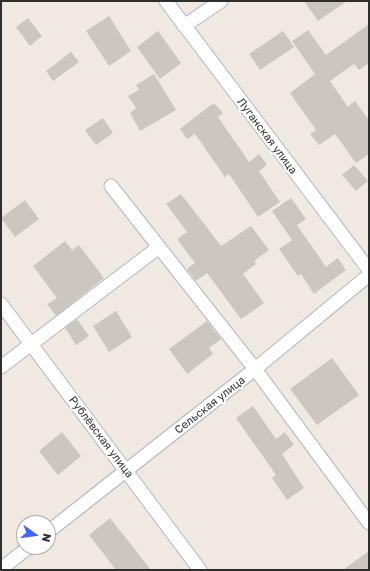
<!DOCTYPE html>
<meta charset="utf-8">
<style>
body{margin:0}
#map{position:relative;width:370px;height:571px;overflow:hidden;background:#efe9e1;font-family:"Golos Text",sans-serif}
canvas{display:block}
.frame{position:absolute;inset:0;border:2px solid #2e2e2e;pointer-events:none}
.north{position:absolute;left:16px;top:515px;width:40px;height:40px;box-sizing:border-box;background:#fff;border:1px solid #ababab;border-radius:50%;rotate:104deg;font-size:11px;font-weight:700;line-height:16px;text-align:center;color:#2e2e2e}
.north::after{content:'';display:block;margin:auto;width:14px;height:18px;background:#4264fb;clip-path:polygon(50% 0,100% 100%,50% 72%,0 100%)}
</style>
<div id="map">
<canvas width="370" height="571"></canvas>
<div class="frame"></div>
<div class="north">N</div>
</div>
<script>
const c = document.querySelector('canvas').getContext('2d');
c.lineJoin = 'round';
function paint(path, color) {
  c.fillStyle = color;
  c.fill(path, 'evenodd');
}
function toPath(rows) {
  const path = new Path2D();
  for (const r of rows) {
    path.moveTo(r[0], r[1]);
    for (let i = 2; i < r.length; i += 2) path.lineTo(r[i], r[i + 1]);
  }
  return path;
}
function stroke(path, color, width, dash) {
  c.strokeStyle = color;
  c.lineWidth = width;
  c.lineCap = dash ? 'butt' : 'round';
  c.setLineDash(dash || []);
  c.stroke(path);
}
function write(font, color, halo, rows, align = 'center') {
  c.font = font + ' "Golos Text",sans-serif';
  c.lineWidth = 4;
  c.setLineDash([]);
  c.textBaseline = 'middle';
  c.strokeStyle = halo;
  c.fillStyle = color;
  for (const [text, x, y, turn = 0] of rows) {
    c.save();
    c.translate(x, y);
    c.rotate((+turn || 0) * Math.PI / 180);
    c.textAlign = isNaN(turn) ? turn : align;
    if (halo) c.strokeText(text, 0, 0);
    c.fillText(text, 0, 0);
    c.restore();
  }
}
paint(toPath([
 [304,1,347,1,318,21],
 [109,16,131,51,109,66,86,31],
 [28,18,42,36,30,46,16,27],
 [369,24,369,63,359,70,354,64,330,81,348,107,355,101,369,120,369,154,356,163,335,134,319,145,310,134,316,130,290,93,315,74,292,41,308,30,326,55],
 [158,31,181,63,160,79,137,47],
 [283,31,294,47,260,70,249,54],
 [71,52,79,62,53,81,46,71],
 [154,74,176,110,140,131,130,113,136,108,128,96,139,90,136,85],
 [212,104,213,105,215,104,223,113,218,117,249,162,259,154,267,165,259,171,280,202,258,217,229,174,225,177,195,134,187,139,180,129],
 [103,118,113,133,96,145,85,130],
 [354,165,368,181,356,191,342,175],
 [181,194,221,246,251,226,269,250,254,261,256,264,243,274,264,303,241,319,207,273,196,281,187,269,195,263,177,239,187,232,166,204],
 [291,198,306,219,297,225,326,267,338,258,346,270,314,294,301,274,298,276,279,249,292,240,272,211],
 [25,200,39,219,15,237,1,218],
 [65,241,72,250,79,245,104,278,56,316,47,304,57,298,33,266],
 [116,311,132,337,109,352,93,326],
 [77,319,89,336,76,345,65,328],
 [207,321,221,339,209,348,213,354,187,374,169,349],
 [332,358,359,395,317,425,290,389],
 [253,406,276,439,285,432,294,445,282,454,304,488,287,500,272,478,276,475,236,418],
 [62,432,81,456,58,475,39,451],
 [110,518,151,570,116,570,89,535],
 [369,551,369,570,343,570]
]), '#cbc7bf');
const minor = toPath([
 [166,1,369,270],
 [184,26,221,1],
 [111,186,255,369,369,523],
 [1,304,200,570],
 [1,367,159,247],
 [48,532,255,369,369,275],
 [1,569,29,547]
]);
stroke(minor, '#b4b7c1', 15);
stroke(minor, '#fff', 13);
write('11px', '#2e2e2e', '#fff', [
 ["Луганская улица",267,136,53],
 ["Сельская улица",210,405,-38],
 ["Рублёвская улица",101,437,53]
]);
</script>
